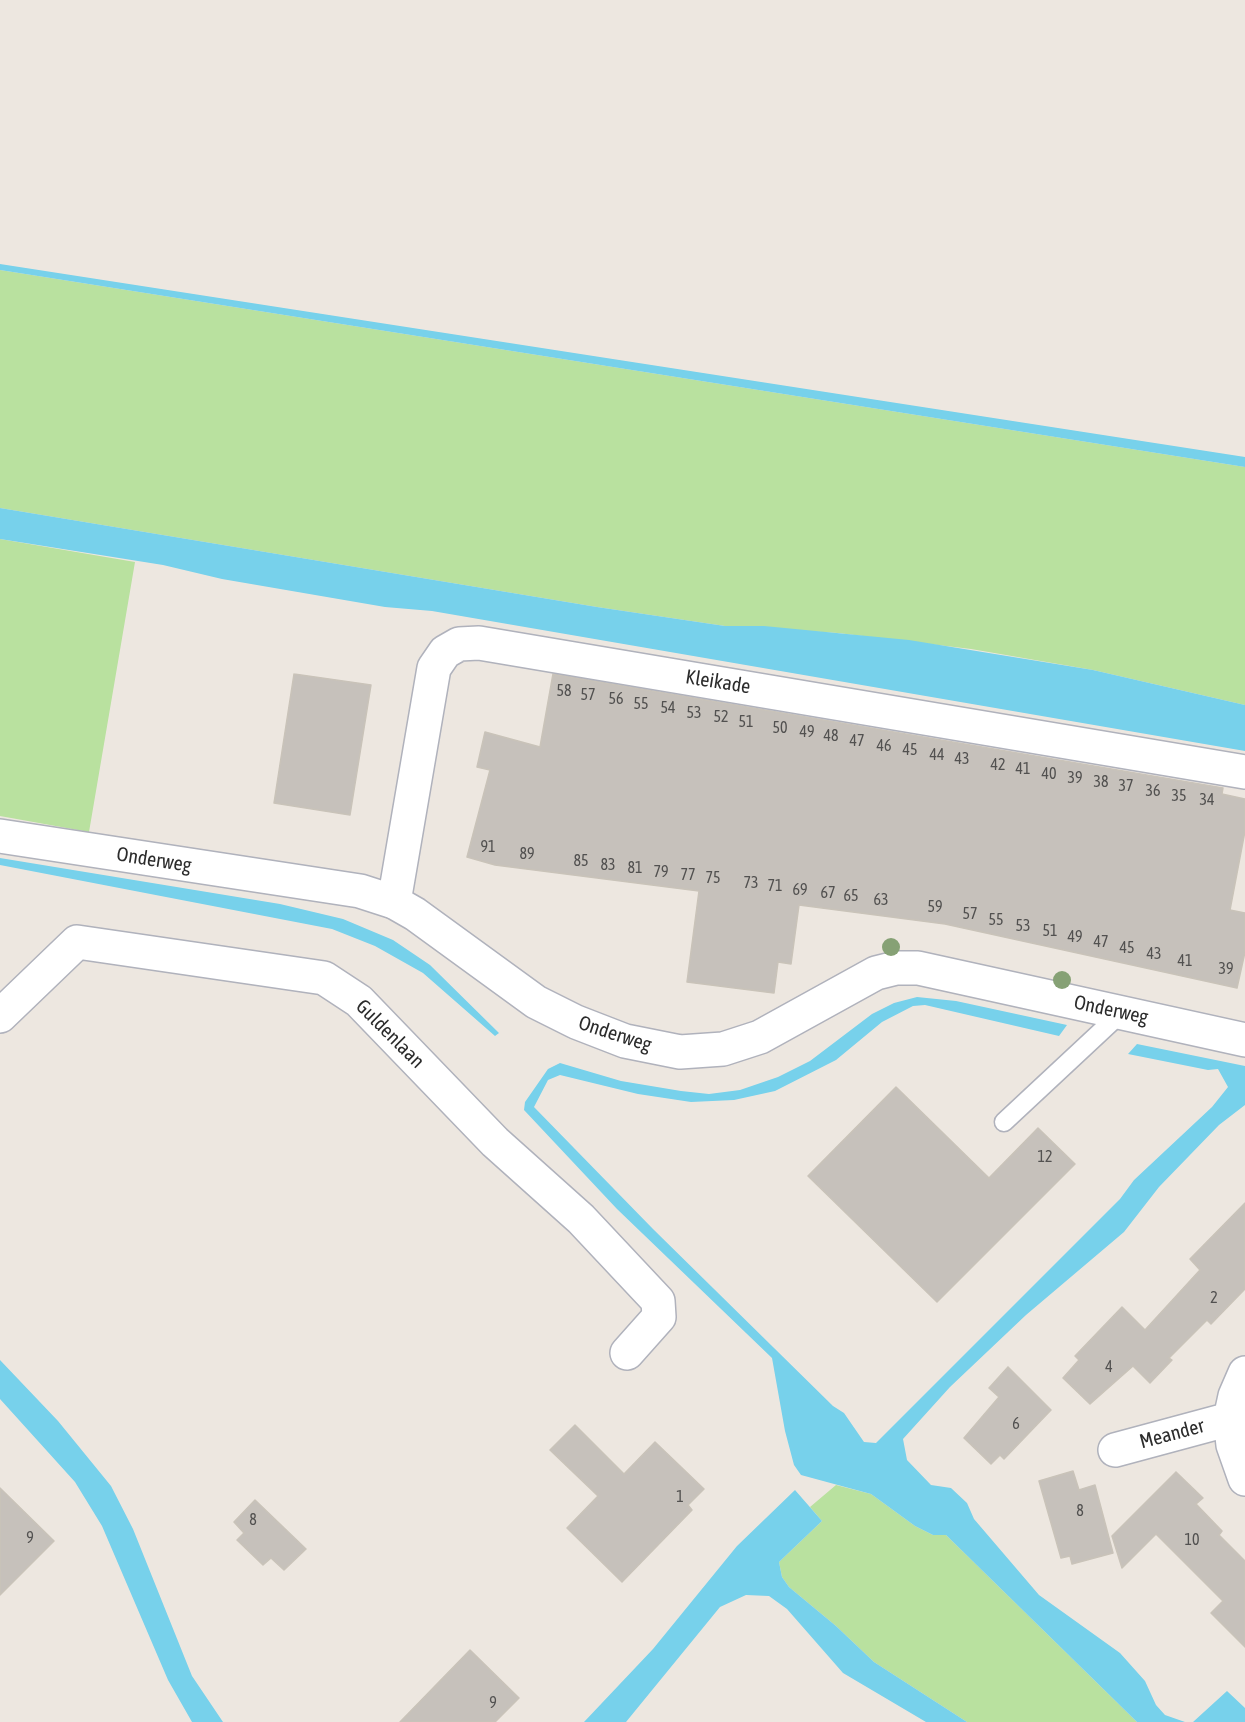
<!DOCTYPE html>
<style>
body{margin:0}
canvas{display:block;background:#ede7e0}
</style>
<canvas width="1245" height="1722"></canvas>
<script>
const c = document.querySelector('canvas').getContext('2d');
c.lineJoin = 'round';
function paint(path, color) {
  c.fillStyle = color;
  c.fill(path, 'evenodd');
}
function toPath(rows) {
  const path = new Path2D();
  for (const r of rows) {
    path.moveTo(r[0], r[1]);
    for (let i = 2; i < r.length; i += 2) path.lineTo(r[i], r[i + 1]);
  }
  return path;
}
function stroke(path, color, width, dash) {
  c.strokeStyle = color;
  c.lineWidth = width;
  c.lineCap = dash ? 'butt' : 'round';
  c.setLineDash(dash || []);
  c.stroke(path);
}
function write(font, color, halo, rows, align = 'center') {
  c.font = font + ' "Asap Condensed",sans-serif';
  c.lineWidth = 4.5;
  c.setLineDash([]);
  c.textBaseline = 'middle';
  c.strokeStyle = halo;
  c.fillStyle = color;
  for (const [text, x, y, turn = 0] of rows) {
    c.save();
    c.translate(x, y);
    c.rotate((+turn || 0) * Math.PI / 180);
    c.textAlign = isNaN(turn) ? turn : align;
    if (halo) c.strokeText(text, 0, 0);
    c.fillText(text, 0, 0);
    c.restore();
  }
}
paint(toPath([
 [0,270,1245,467,1245,705,1093,670,971,649,838,633,725,626,597,607,0,508],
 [0,539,135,562,89,832,0,816],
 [836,1485,871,1494,915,1526,933,1535,946,1535,1137,1722,967,1722,874,1662,836,1626,789,1587,782,1577,779,1562,822,1521,810,1507]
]), '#b9e19f');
paint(toPath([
 [0,264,1245,457,1245,467,0,270],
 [0,508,597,607,725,626,764,626,909,640,1093,670,1245,705,1245,751,432,611,385,607,222,579,163,565,0,539],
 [0,858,280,904,343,919,393,940,430,965,499,1033,495,1036,423,973,375,946,332,929,0,865],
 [917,997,956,1001,1067,1025,1059,1036,925,1005,913,1006,882,1022,836,1060,775,1091,734,1100,691,1102,638,1094,560,1075,548,1080,534,1107,653,1229,833,1406,844,1413,864,1442,876,1443,1120,1199,1134,1180,1212,1107,1228,1087,1218,1069,1208,1070,1128,1054,1137,1044,1245,1066,1245,1105,1219,1125,1159,1187,1124,1232,1026,1315,950,1387,903,1439,907,1460,931,1485,951,1488,967,1503,974,1519,1039,1595,1120,1653,1145,1681,1156,1705,1165,1715,1185,1722,1137,1722,946,1535,933,1535,915,1526,871,1494,801,1475,794,1465,785,1431,772,1358,617,1209,524,1110,525,1102,548,1069,560,1063,621,1081,681,1091,709,1094,740,1090,778,1077,810,1061,872,1014,894,1003],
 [0,1360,58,1421,111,1486,133,1529,192,1676,223,1722,192,1722,168,1680,102,1526,75,1482,0,1399],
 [795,1490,822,1521,779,1562,782,1577,789,1587,836,1626,874,1662,967,1722,926,1722,843,1673,787,1609,769,1596,746,1595,720,1607,626,1722,584,1722,653,1649,737,1546],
 [1227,1691,1245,1708,1245,1722,1193,1722]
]), '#77d1eb');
const building = toPath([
 [294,674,371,685,350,815,274,803,294,674],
 [553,674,1223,788,1222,794,1245,799,1245,831,1230,910,1245,913,1245,952,1237,988,945,924,799,905,791,964,778,962,774,993,687,982,699,891,495,865,467,857,490,770,477,767,485,732,540,747,553,674],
 [896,1087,989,1178,1038,1128,1075,1164,937,1302,808,1176,896,1087],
 [1245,1203,1245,1289,1211,1324,1207,1320,1169,1358,1172,1360,1150,1383,1133,1366,1090,1404,1063,1378,1079,1360,1075,1356,1122,1307,1145,1330,1200,1270,1190,1259,1245,1203],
 [1008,1367,1051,1410,1004,1459,1000,1455,991,1464,964,1438,999,1397,989,1388,1008,1367],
 [575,1425,624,1474,655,1442,704,1489,688,1505,692,1510,622,1582,567,1528,598,1496,550,1450,575,1425],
 [1073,1471,1079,1490,1095,1485,1113,1553,1072,1564,1070,1556,1061,1558,1039,1481,1073,1471],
 [1176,1472,1203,1498,1196,1504,1222,1531,1219,1535,1245,1561,1245,1647,1211,1613,1223,1601,1156,1534,1122,1568,1112,1536,1176,1472],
 [0,1488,54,1541,0,1595,0,1488],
 [255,1500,306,1549,284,1570,271,1558,263,1565,237,1540,244,1533,234,1522,255,1500],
 [470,1650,519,1698,495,1722,400,1722,470,1650]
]);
paint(building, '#c6c1bb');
stroke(building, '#c9c3b9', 1.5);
const service = toPath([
 [1004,1122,1122,1012]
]);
const minor = toPath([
 [394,902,434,668,445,652,459,644,479,643,1245,772],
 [0,1016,77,942,324,978,359,1001,495,1142,581,1219,658,1301,659,1317,627,1353],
 [1245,1373,1235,1396,1230,1419,1233,1445,1245,1479],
 [1115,1450,1230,1419]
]);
const tertiary = toPath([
 [0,836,360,891,394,902,415,914,536,1002,576,1022,625,1041,680,1052,723,1049,760,1037,876,973,896,968,918,968,1245,1040]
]);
stroke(service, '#b0b2bc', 21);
stroke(minor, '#b0b2bc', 36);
stroke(tertiary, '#b0b2bc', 36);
stroke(service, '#fff', 18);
stroke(minor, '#fff', 33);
stroke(tertiary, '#fff', 33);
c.fillStyle = '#86a175';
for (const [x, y] of [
 [891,947],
 [1062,980]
]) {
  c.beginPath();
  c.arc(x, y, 9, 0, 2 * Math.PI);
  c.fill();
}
write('16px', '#525150', null, [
 ["58",564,691],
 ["57",588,695],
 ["56",616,699],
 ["55",641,704],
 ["54",668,708],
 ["53",694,713],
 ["52",721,717],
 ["51",746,722],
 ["50",780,728],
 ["49",807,732],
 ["48",831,736],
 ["47",857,741],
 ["46",884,746],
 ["45",910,750],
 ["44",937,755],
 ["43",962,759],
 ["42",998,765],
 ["41",1023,769],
 ["40",1049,774],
 ["39",1075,778],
 ["38",1101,782],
 ["37",1126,786],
 ["36",1153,791],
 ["35",1179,796],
 ["34",1207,800],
 ["91",488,847],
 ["89",527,854],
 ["85",581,861],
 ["83",608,865],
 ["81",635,868],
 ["79",661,872],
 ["77",688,875],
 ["75",713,878],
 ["73",751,883],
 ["71",775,886],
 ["69",800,890],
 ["67",828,893],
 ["65",851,896],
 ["63",881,900],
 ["59",935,907],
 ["57",970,914],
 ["55",996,920],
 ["53",1023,926],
 ["51",1050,931],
 ["49",1075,937],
 ["47",1101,942],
 ["45",1127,948],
 ["43",1154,954],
 ["41",1185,961],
 ["39",1226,969],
 ["12",1045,1157],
 ["2",1214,1298],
 ["4",1109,1367],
 ["6",1016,1424],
 ["1",680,1497],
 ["8",1080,1511],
 ["8",253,1520],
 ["9",30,1538],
 ["10",1192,1540],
 ["9",493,1703]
]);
write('20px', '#2c2c2c', '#fff', [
 ["Kleikade",718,682,9],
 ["Onderweg",154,860,9],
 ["Onderweg",1111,1010,12],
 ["Guldenlaan",390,1034,45],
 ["Onderweg",615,1034,18],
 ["Meander",1172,1434,-15]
]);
</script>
